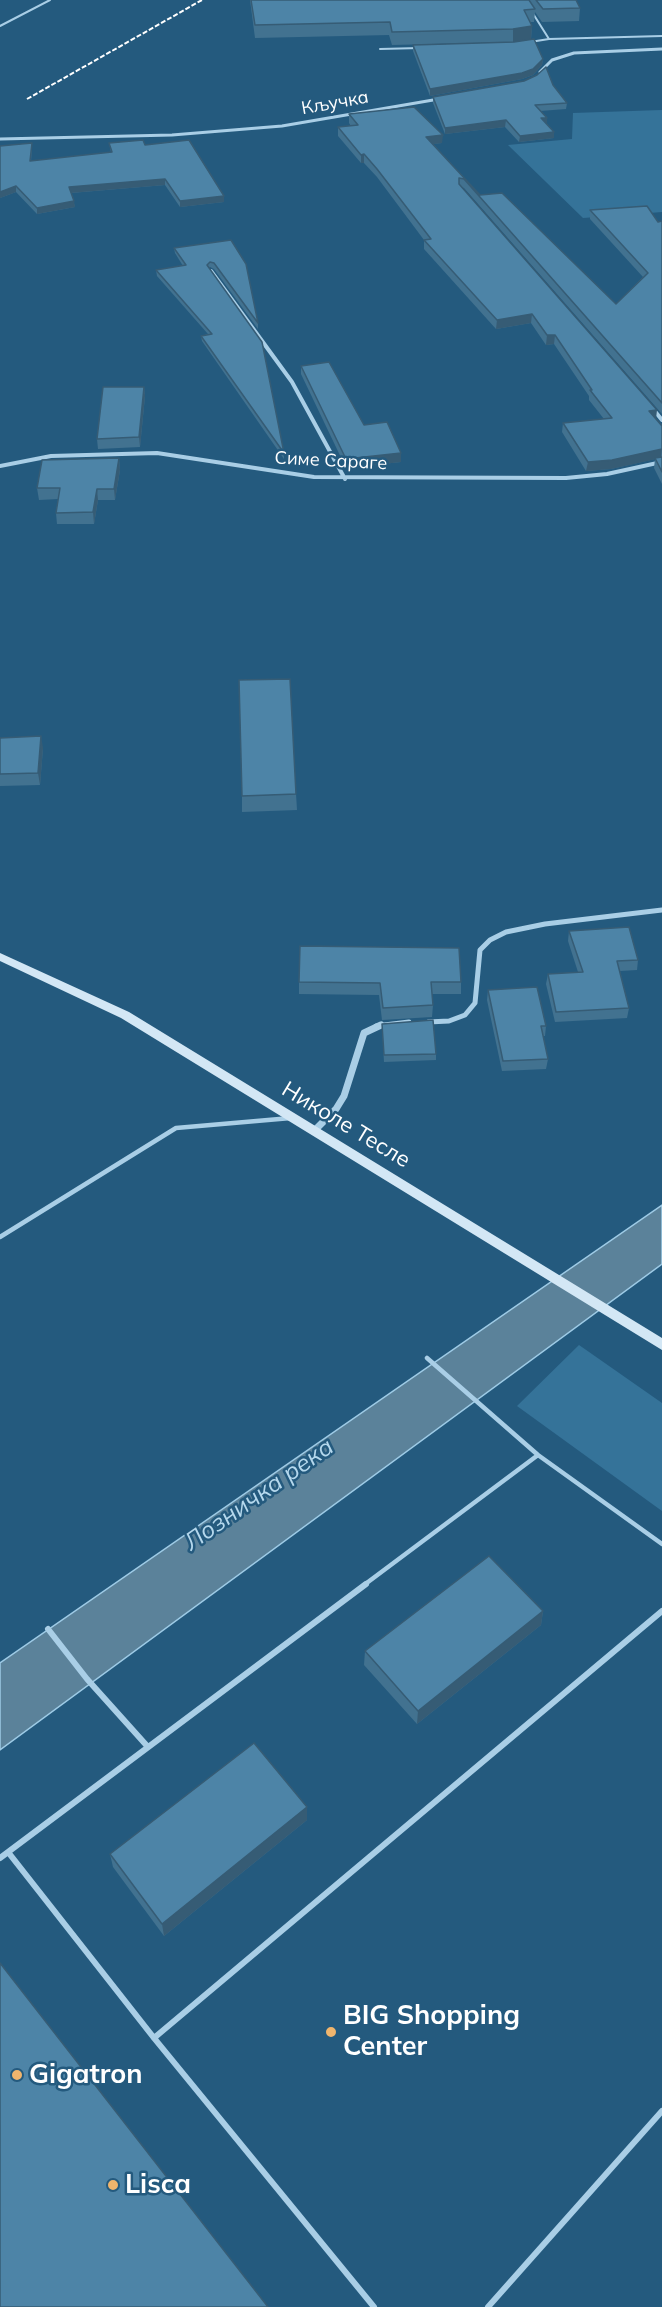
<!DOCTYPE html>
<meta charset="utf-8">
<style>
body{margin:0}
canvas{display:block;background:#245a7e}
</style>
<canvas width="662" height="2307"></canvas>
<script>
const c = document.querySelector('canvas').getContext('2d');
c.lineJoin = 'round';
function paint(path, color) {
  c.fillStyle = color;
  c.fill(path, 'evenodd');
}
function toPath(rows) {
  const path = new Path2D();
  for (const r of rows) {
    path.moveTo(r[0], r[1]);
    for (let i = 2; i < r.length; i += 2) path.lineTo(r[i], r[i + 1]);
  }
  return path;
}
function stroke(path, color, width, dash) {
  c.strokeStyle = color;
  c.lineWidth = width;
  c.lineCap = dash ? 'butt' : 'round';
  c.setLineDash(dash || []);
  c.stroke(path);
}
function write(font, color, halo, rows, align = 'center') {
  c.font = font + ' Mulish,sans-serif';
  c.lineWidth = 5;
  c.setLineDash([]);
  c.textBaseline = 'middle';
  c.strokeStyle = halo;
  c.fillStyle = color;
  for (const [text, x, y, turn = 0] of rows) {
    c.save();
    c.translate(x, y);
    c.rotate((+turn || 0) * Math.PI / 180);
    c.textAlign = isNaN(turn) ? turn : align;
    if (halo) c.strokeText(text, 0, 0);
    c.fillText(text, 0, 0);
    c.restore();
  }
}
paint(toPath([
 [662,110,662,212,583,218,508,145,572,139,573,113],
 [579,1345,662,1403,662,1511,517,1406]
]), '#357399');
const water = toPath([
 [662,1205,662,1264,0,1750,0,1663,662,1205]
]);
paint(water, '#5b829a');
stroke(water, '#9ecbe6', 1.5);
stroke(toPath([
 [532,12,549,39],
 [0,26,50,0],
 [530,42,549,39,662,36],
 [380,49,420,48]
]), '#a9cee6', 2);
stroke(toPath([
 [0,1237,176,1128,291,1118],
 [427,1358,538,1455,662,1544],
 [364,1585,538,1455]
]), '#a9cee6', 4.5);
stroke(toPath([
 [48,1629,87,1679,148,1747],
 [8,1852,154,2038,374,2307],
 [0,1858,366,1584],
 [154,2038,662,1611],
 [488,2307,662,2111]
]), '#a9cee6', 6);
stroke(toPath([
 [540,72,552,60,574,53,662,49],
 [0,139,172,135,282,126,439,99]
]), '#a9cee6', 3);
stroke(toPath([
 [211,271,292,382,345,479],
 [653,409,662,420],
 [0,466,51,456,157,453,314,477,566,478,607,474,662,462]
]), '#a9cee6', 4);
stroke(toPath([
 [428,1022,449,1021,465,1015,475,1003,480,950,490,940,506,932,545,924,662,910],
 [376,1026,409,1022]
]), '#a9cee6', 5);
stroke(toPath([
 [315,1130,336,1109,344,1096,364,1033,381,1025]
]), '#a9cee6', 7);
paint(toPath([
 [0,953,129,1012,662,1338,662,1350,121,1018,0,961,0,953]
]), '#d3e7f5');
stroke(toPath([
 [27,99,202,0]
]), '#fff', 2, [5, 2]);
paint(toPath([
 [250,0,576,0,580,8,579,21,542,22,535,12,534,22,530,22,532,26,531,39,513,42,392,45,389,35,255,38],
 [413,45,543,59,542,65,533,75,522,79,430,96,413,51],
 [553,85,567,103,566,109,540,111,547,124,554,132,554,138,519,142,505,127,445,134,433,103,433,97],
 [349,114,442,143,433,144,480,195,616,304,643,277,590,219,590,210,658,222,662,221,662,414,464,188,461,187,662,426,662,484,654,468,655,459,611,469,586,471,562,432,563,423,604,419,589,400,589,396,554,344,546,345,531,323,496,329,424,249,424,240,377,177,364,163,361,163,338,136,338,127,351,126,349,123],
 [32,143,32,148,31,161,111,152,109,143,145,145,224,202,180,207,165,185,71,193,75,207,37,214,16,192,0,198],
 [231,240,258,323,258,329,214,269,210,267,209,268,284,453,284,459,202,341,201,336,208,334,157,276,156,270,183,266,175,253,174,248],
 [301,366,364,425,401,462,346,468,301,374],
 [144,387,145,396,140,447,98,449,97,439],
 [119,458,120,470,115,500,98,500,94,524,57,524,56,513,58,499,39,500,37,488],
 [0,738,43,748,40,785,0,786],
 [296,794,297,810,242,812,242,796],
 [569,931,638,960,637,970,620,971,629,1008,627,1018,555,1022,546,984,548,974,578,972,568,941],
 [299,982,461,982,461,994,432,994,433,1005,432,1017,382,1020,379,995,299,994],
 [488,990,546,1026,545,1036,543,1036,548,1059,546,1069,502,1071,487,1000],
 [382,1024,436,1054,436,1060,384,1062],
 [543,1611,541,1625,417,1724,364,1665,365,1651],
 [307,1820,164,1936,113,1867,110,1854]
]), '#427290');
paint(toPath([
 [532,26,531,39,513,42,513,29],
 [543,59,542,65,533,75,522,79,430,96,430,89],
 [541,118,547,118,547,124],
 [506,120,505,127,445,134,445,128],
 [554,132,554,138,519,142,520,136],
 [443,135,442,143,426,145,426,137],
 [364,154,364,163,361,163,361,155],
 [165,179,165,185,70,193,69,187],
 [16,186,16,192,0,198,0,192],
 [224,196,224,202,180,207,180,201],
 [74,201,75,207,37,214,37,208],
 [532,314,531,323,496,329,497,320],
 [547,335,555,335,554,344,546,345],
 [144,387,145,396,140,447,139,437],
 [657,410,656,419,649,411],
 [662,449,661,458,611,469,586,471,588,462],
 [401,453,401,462,346,468,346,459],
 [119,458,120,470,115,500,114,489],
 [97,489,98,500,94,524,93,512],
 [41,736,43,748,40,785,38,773],
 [543,1611,541,1625,417,1724,418,1711],
 [307,1807,307,1820,164,1936,162,1924]
]), '#365c75');
const building = toPath([
 [251,0,529,0,535,9,524,10,532,26,513,29,392,32,390,22,255,25,251,0],
 [536,0,576,0,580,8,543,9,536,0],
 [534,39,543,59,533,69,522,73,430,89,413,45,514,42,534,39],
 [546,67,553,85,567,103,535,105,547,118,541,118,554,132,520,136,506,120,445,128,433,97,524,81,537,75,546,67],
 [414,107,443,135,426,137,480,195,502,193,616,304,648,273,590,210,647,206,658,222,662,221,662,403,464,179,459,178,459,184,657,410,649,411,662,426,662,449,612,460,588,462,563,423,612,418,590,390,592,390,555,335,547,335,532,314,497,320,424,240,431,239,377,169,364,154,361,155,338,127,358,125,349,114,414,107],
 [143,140,145,145,189,140,224,196,180,201,165,179,69,187,74,201,37,208,16,186,0,192,0,146,32,143,30,161,112,152,109,143,143,140],
 [231,240,246,264,258,323,214,263,210,262,207,265,262,342,284,453,201,336,212,334,156,270,186,265,174,248,231,240],
 [329,362,364,425,387,422,401,453,346,459,301,366,329,362],
 [103,387,144,387,139,437,97,439,103,387],
 [662,457,662,472,655,458,662,457],
 [119,458,114,489,97,489,93,512,56,513,60,488,37,488,42,460,119,458],
 [290,679,296,794,242,796,239,680,290,679],
 [41,736,38,773,0,774,0,738,41,736],
 [629,927,638,960,617,961,629,1008,556,1012,548,974,583,972,569,931,629,927],
 [300,946,459,948,461,982,431,982,433,1005,383,1008,380,983,299,982,300,946],
 [537,987,546,1026,541,1026,548,1059,503,1061,488,990,537,987],
 [433,1020,436,1054,384,1055,382,1024,433,1020],
 [489,1556,543,1611,418,1711,365,1651,489,1556],
 [254,1743,307,1807,162,1924,110,1854,254,1743],
 [0,1963,268,2307,0,2307,0,1963]
]);
paint(building, '#4d84a7');
stroke(building, '#365c75', 1.5);
for (const [x, y, r, color] of [
 [331,2032,6,"#f0b56d"],
 [17,2075,6,"#f0b56d"],
 [113,2185,6,"#f0b56d"]
]) {
  const dot = new Path2D();
  dot.arc(x, y, r, 0, 2 * Math.PI);
  c.fillStyle = color;
  c.fill(dot);
  stroke(dot, '#245a7e', 2);
}
write('18px', '#fff', '#245a7e', [
 ["Кључка",335,103,-10],
 ["Симе Сараге",331,461,3]
]);
write('22px', '#fff', '#245a7e', [
 ["Николе Тесле",346,1125,31]
]);
write('italic 24px', '#b5d8ed', '#245a7e', [
 ["Лозничка река",259,1495,-35]
]);
write('bold 27px', '#fff', '#245a7e', [
 ["BIG Shopping",343,2016],
 ["Center",343,2047],
 ["Gigatron",29,2075],
 ["Lisca",125,2185]
], 'left');
</script>
